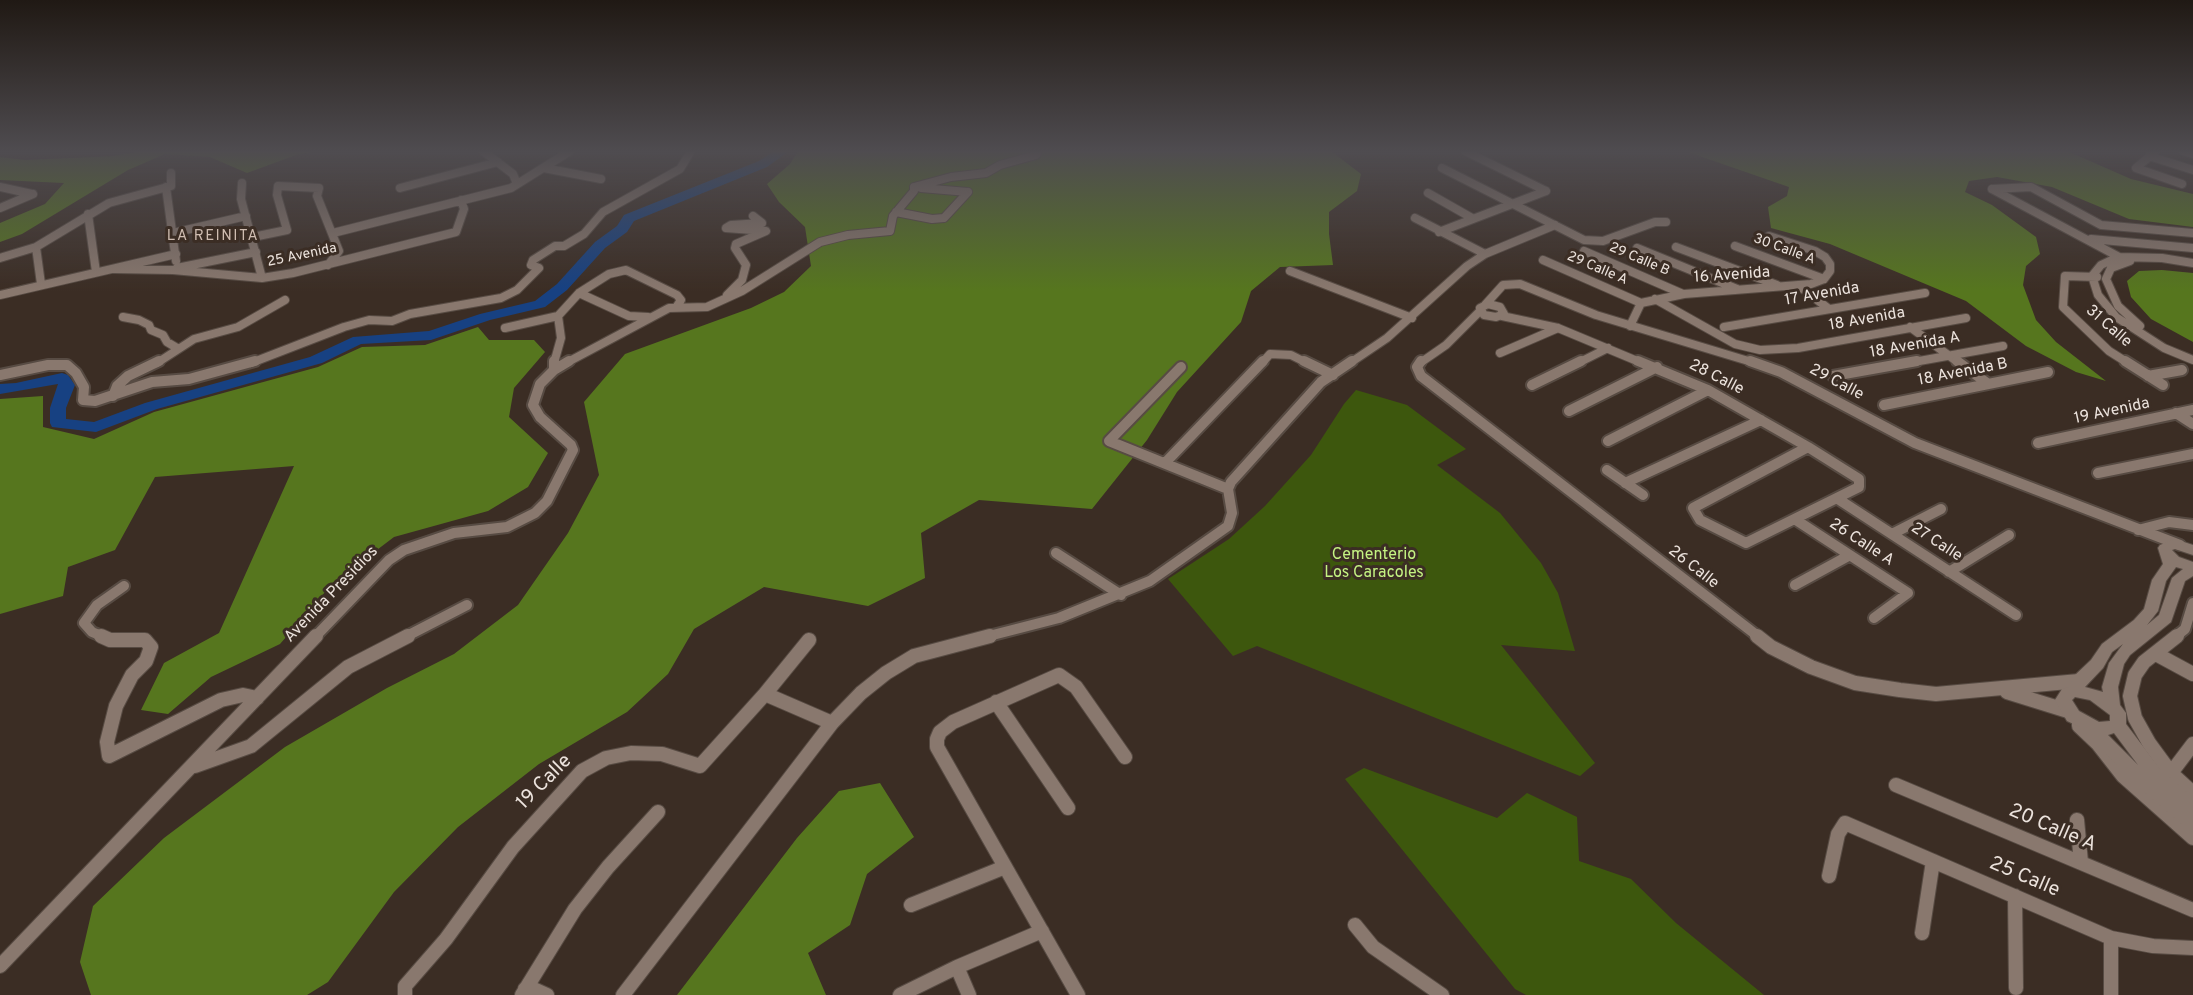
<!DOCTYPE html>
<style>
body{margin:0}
canvas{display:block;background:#3b2d24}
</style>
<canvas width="2193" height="995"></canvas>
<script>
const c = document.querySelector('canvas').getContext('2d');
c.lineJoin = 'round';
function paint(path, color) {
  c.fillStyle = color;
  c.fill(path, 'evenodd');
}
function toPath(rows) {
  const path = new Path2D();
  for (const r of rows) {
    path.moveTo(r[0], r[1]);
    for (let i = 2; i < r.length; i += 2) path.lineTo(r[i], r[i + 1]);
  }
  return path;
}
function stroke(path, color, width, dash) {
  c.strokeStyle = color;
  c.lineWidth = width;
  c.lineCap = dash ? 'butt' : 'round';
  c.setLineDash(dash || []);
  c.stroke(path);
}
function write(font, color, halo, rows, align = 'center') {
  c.font = font + ' Overpass,sans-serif';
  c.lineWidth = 6;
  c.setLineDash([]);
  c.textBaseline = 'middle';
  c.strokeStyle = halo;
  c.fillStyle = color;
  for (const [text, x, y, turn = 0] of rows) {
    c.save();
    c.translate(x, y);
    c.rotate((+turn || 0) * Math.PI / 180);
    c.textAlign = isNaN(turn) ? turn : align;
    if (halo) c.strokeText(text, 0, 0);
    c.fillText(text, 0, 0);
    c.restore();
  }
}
paint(toPath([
 [1356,390,1407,405,1466,449,1437,465,1500,513,1541,563,1558,593,1575,651,1501,645,1595,763,1580,776,1257,646,1233,656,1168,579,1229,539,1265,506,1311,455,1344,404],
 [1364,768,1497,818,1527,793,1577,817,1579,861,1631,879,1676,923,1764,995,1526,995,1515,989,1345,779]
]), '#3d570d');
paint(toPath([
 [142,151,320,151,296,155,247,173,210,157,165,154,128,170,22,234,0,242,0,223,45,204,64,183,0,180,0,157,25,160,113,156],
 [798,151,1331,151,1361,174,1357,191,1329,212,1329,234,1333,265,1280,267,1251,291,1241,322,1177,392,1147,440,1092,509,979,500,921,533,925,578,868,606,764,587,694,629,668,674,627,712,539,764,458,827,394,892,328,982,307,995,91,995,80,962,93,906,164,838,285,747,387,688,454,654,518,605,568,533,599,475,584,402,625,354,751,308,784,292,811,266,805,227,779,202,767,184,790,164],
 [1685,151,2067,151,2131,179,2193,194,2193,227,2129,219,2052,187,1997,177,1969,181,1965,192,1992,205,2036,237,2040,254,2026,266,2023,285,2036,320,2056,342,2106,381,2076,372,2026,346,1966,301,1830,244,1771,228,1768,207,1787,196,1789,187],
 [2162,270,2193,273,2193,342,2151,319,2131,297,2127,281,2139,271],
 [478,327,489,340,534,340,545,352,514,388,509,417,548,453,528,487,488,511,394,537,332,584,280,644,211,677,168,714,141,710,164,663,219,633,294,466,155,477,115,550,68,567,63,596,0,614,0,399,43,396,43,427,94,439,154,412,318,367,362,347,425,345],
 [880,783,914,837,867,874,850,925,808,953,826,995,677,995,797,838,839,791]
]), '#56761e');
paint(toPath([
 [774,151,789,151,767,167,634,221,627,232,605,248,567,290,545,307,490,320,431,340,361,344,322,363,157,409,96,432,52,427,50,423,50,408,58,384,0,394,0,384,16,383,62,373,68,375,75,385,66,408,66,419,94,422,145,403,310,357,353,337,429,331,480,314,535,301,557,284,595,242,617,226,624,215,759,161,774,151]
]), '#174182');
const minorFar2 = toPath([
 [483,151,513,174,517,184],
 [1465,151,1546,191],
 [2156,151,2136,168,2182,184],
 [2183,151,2193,154],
 [2149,156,2193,170],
 [544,168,601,179],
 [1442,168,1584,240,1603,241,1655,222,1666,222],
 [242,183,241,199,262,278],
 [0,187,32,194],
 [166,187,176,261],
 [914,187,951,177,986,173,1000,165,1036,155,1038,151],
 [400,188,498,162],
 [921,188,968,192],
 [1992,189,2031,187,2101,225,2193,233],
 [1992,189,2121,258],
 [1428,193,1472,218],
 [0,208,33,194],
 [896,212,932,219,944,218,968,192],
 [88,214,96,272],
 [1415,218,1485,254],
 [1439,232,1546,191],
 [173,233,246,216],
 [333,233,511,188,570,151],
 [253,237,287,230,277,195,278,186,319,188,317,196,339,251,328,265],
 [2091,239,2193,248],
 [1735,246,1824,279],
 [36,247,41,284],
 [1676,247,1777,285],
 [1637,248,1737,289],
 [1584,251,1683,294],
 [0,258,36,247,109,203,171,186,171,173],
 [1543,260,1641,303],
 [2130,261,2111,268,2106,279,2118,306,2140,326],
 [2193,263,2162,258,2118,257,2101,265,2092,276,2098,295,2116,317,2164,348,2193,360],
 [177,268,256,252],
 [114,269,173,270,262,278,293,273,456,232,464,209,461,200],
 [1290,271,1412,318],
 [2097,277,2065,276,2063,307,2109,351,2128,363],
 [1799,286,1829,309],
 [579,293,629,316,648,317],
 [0,295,176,254],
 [727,295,742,280,746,265,735,248,736,244,766,231,726,228,731,225,762,223,753,216],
 [1655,299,1735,344,1760,350,1798,348,1966,318],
 [1488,304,1500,307,1504,314,1496,317,1484,315,1480,308,1488,304],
 [1485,305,1503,285,1520,284,1596,315,1755,363],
 [1502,316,1558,328,1642,363],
 [123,317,139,320,149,325,151,330,163,335,167,342,177,348],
 [1630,326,1641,303,1684,294,1811,284,1824,279,1830,271,1830,264,1825,257,1815,251,1769,236],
 [1724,327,1925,293],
 [1910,327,1959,363],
 [505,328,558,316],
 [1500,353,1558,328],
 [157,363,194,339,238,327,285,300],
 [251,363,344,327,369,320,392,321,410,314,501,298,517,290,539,268,531,265,533,260,555,246,564,246,584,234,603,212,680,169,691,151],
 [554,363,561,338,558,316,579,293,609,274,626,270,677,295,681,300,677,306],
 [566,363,669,308,707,307,742,291,820,242,848,235,890,231,893,216,914,191,914,187],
 [1262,363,1270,354,1291,355,1307,363],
 [1350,363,1387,338,1467,266,1485,254,1555,225],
 [1420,363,1446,345,1480,311],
 [1578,363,1608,348],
 [1908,363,2003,346]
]);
const minorFar1 = toPath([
 [554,361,554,370],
 [1304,361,1333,375],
 [1421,361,1417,367,1421,376,1759,637],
 [1638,361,1708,390,1808,447],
 [1750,361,1781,372,1915,443,2180,545],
 [1957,361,1987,383],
 [2125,361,2163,385],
 [1181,367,1109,441,1228,489],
 [0,375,48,365,67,365,76,373,84,387,83,400,95,401,152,382,189,379,255,361],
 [1833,376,1917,361],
 [2148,376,2182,370],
 [1532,385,1581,361],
 [113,396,117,386,128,376,159,361],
 [1884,405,2048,372],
 [1569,411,1657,367],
 [2176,413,2193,424],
 [1608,441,1708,390],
 [2038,443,2193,410],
 [1808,447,1859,479,1859,487,1746,543,1700,520,1693,508,1808,447],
 [1165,463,1263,361],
 [1607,470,1643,495],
 [2098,473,2193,454],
 [1625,483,1761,420],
 [1838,499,2016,615],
 [1796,520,1908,593,1874,618],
 [2138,530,2169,522,2193,525],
 [1892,534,1941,509],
 [1056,553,1121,595],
 [1949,572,2009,535],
 [1795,585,1850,555],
 [104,637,92,632,84,623,97,605,124,586],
 [315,637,389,560,404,550,454,533,507,527,535,513,547,501,573,450,571,445,540,417,533,405,540,384,554,370,569,361],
 [405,637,467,605],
 [985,637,1059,618,1150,581,1228,526,1232,513,1228,489,1231,482,1321,382,1352,361],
 [2175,637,2185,629,2193,603]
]);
const minor = toPath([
 [101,636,110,640,145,640,151,647,146,661,132,675,116,706,107,742,109,756,221,700,243,695,257,698],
 [1757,636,1771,647,1811,667,1855,683,1900,690,1936,694,2079,681],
 [2177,636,2144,662,2135,675,2130,696,2135,718,2149,743,2171,773,2193,793],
 [2156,654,2193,674],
 [2007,692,2068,711],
 [765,694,832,723],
 [996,702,1068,808],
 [2079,721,2079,726,2098,744,2123,776,2193,838],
 [195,766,251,746,348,667,408,636],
 [2171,773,2193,744],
 [1896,785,2193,910],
 [2077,820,2081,862],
 [1829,876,1838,834,1845,823,2111,938,2153,946,2193,948],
 [2015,896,2016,988],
 [911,905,1005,867],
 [1355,925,1373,947,1442,995],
 [1922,933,1933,861],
 [2111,938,2111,995],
 [0,966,316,636],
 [957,967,969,995],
 [525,989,536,990,547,995],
 [405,995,405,986,446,939,513,847,582,771,606,758,631,753,662,754,700,766,765,694,809,640],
 [522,995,575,909,608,867,658,812],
 [623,995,832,723,861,693,886,673,914,656,990,636],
 [900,995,957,967,1042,931],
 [1078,995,937,747,937,739,940,732,953,722,1059,675,1076,687,1125,757]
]);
const tertiary = toPath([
 [2175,539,2193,545,2193,555,2175,549,2172,550,2179,557,2193,562,2193,576,2185,581,2171,622,2130,655,2124,664,2118,687,2120,705,2126,713,2126,724,2161,770,2193,798,2193,832,2187,829,2138,787,2080,727,2067,721,2055,700,2062,689,2069,687,2073,677,2091,660,2102,644,2134,620,2144,609,2152,580,2163,564,2158,548,2160,545,2175,539],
 [2176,567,2183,569,2172,578,2159,615,2147,625,2158,611,2166,581,2176,567],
 [2123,644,2109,663,2102,687,2103,692,2085,687,2103,668,2112,652,2123,644],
 [2075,697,2090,700,2110,715,2110,721,2099,722,2079,711,2072,700,2075,697],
 [2114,733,2138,765,2108,735,2114,733]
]);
stroke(minorFar2, '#574b43', 10);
stroke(minorFar1, '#574b43', 14);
stroke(minor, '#574b43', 16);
stroke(tertiary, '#574b43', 2);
stroke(minorFar2, '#89786e', 8);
stroke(minorFar1, '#89786e', 10);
stroke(minor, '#89786e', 14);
paint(tertiary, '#89786e');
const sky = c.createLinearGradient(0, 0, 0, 291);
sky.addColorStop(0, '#201914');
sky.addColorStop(0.52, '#4f4c50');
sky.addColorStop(1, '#4f4c5000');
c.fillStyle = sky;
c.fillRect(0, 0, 2193, 291);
write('14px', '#ece3dd', '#3b2d24', [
 ["30 Calle A",1784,250,20],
 ["25 Avenida",302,256,-12],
 ["29 Calle B",1639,260,23],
 ["29 Calle A",1597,269,23]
]);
c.letterSpacing = '1.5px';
write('15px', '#cfbdb1', '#3b2d24', [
 ["LA REINITA",213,237]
]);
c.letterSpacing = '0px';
write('16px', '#ece3dd', '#3b2d24', [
 ["16 Avenida",1732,276,-4],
 ["17 Avenida",1822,295,-10],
 ["18 Avenida",1867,320,-10],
 ["31 Calle",2108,327,41],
 ["18 Avenida A",1915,346,-10],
 ["18 Avenida B",1963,373,-11],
 ["28 Calle",1716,378,27],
 ["29 Calle",1836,383,28],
 ["19 Avenida",2112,412,-12],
 ["26 Calle A",1861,543,33],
 ["27 Calle",1936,543,33],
 ["26 Calle",1693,568,38],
 ["Avenida Presidios",332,595,-46]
]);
write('16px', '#c4f382', '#3b2d24', [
 ["Cementerio",1374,556],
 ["Los Caracoles",1374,574]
]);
write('20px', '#ece3dd', '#3b2d24', [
 ["19 Calle",545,783,-45],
 ["20 Calle A",2052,829,23],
 ["25 Calle",2024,878,23]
]);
</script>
